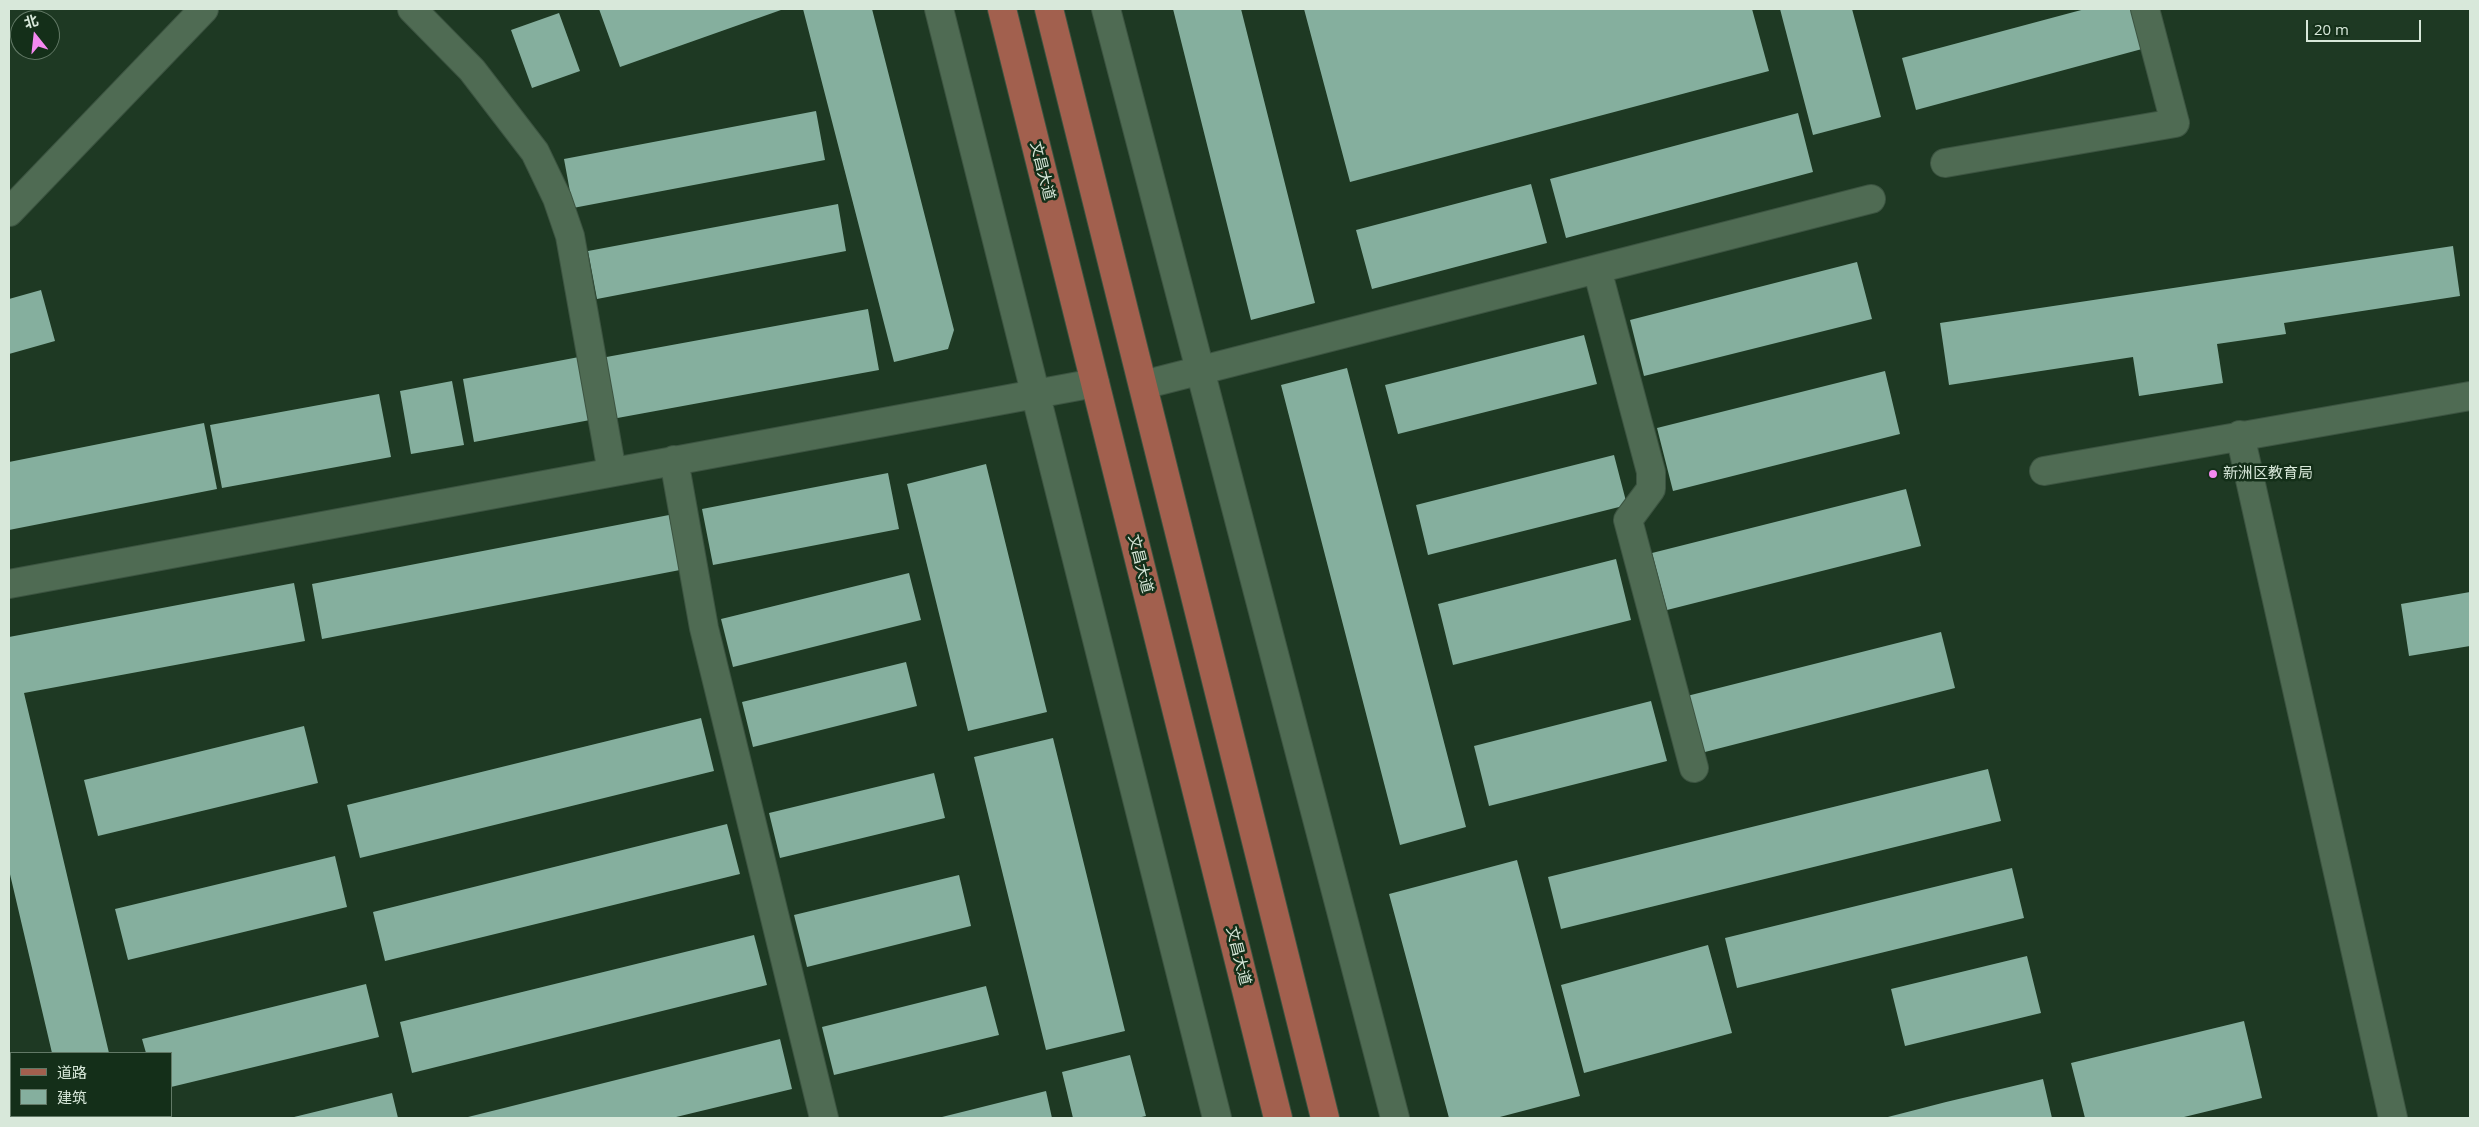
<!DOCTYPE html>
<meta charset="utf-8">
<style>
body{margin:0}
#map{position:relative;width:2479px;height:1127px;overflow:hidden;background:#1e3923;font-family:"Open Sans","Noto Sans SC",sans-serif}
canvas{display:block}
.frame{position:absolute;inset:0;border:10px solid #d8e8da;pointer-events:none}
.legend{position:absolute;left:10px;top:1052px;width:162px;height:65px;box-sizing:border-box;background:#142f19;border:1px solid #627966;margin:0;padding:6px 9px;list-style:none;font-size:15px;color:#d8e8da}
.legend li{display:flex;align-items:center;gap:10px;height:25px}
.legend b{width:25px;border:1px solid #627966}
.north{position:absolute;left:10px;top:10px;width:50px;height:50px;box-sizing:border-box;background:#142f19;border:1px solid #627966;border-radius:50%;rotate:344deg;font-size:14px;font-weight:700;line-height:20px;text-align:center;color:#d8e8da}
.north::after{content:'';display:block;margin:auto;width:18px;height:22px;background:#f489f0;clip-path:polygon(50% 0,100% 100%,50% 72%,0 100%)}
.scale{position:absolute;left:2306px;top:20px;width:115px;height:22px;box-sizing:border-box;border:2px solid #d8e8da;border-top:0;padding-left:6px;font-size:15px;line-height:18px;white-space:nowrap;color:#d8e8da;-webkit-text-stroke:4px #142f19;paint-order:stroke}
</style>
<div id="map">
<canvas width="2479" height="1127"></canvas>
<div class="frame"></div>
<ul class="legend">
<li><b style="height:6px;background:#a2604e"></b>道路</li>
<li><b style="height:14px;background:#85af9e"></b>建筑</li>
</ul>
<div class="north">北</div>
<div class="scale">20 m</div>
</div>
<script>
const c = document.querySelector('canvas').getContext('2d');
c.lineJoin = 'round';
function paint(path, color) {
  c.fillStyle = color;
  c.fill(path, 'evenodd');
}
function toPath(rows) {
  const path = new Path2D();
  for (const r of rows) {
    path.moveTo(r[0], r[1]);
    for (let i = 2; i < r.length; i += 2) path.lineTo(r[i], r[i + 1]);
  }
  return path;
}
function stroke(path, color, width, dash) {
  c.strokeStyle = color;
  c.lineWidth = width;
  c.lineCap = dash ? 'butt' : 'round';
  c.setLineDash(dash || []);
  c.stroke(path);
}
function write(font, color, halo, rows, align = 'center') {
  c.font = font + ' "Open Sans","Noto Sans SC",sans-serif';
  c.lineWidth = 5;
  c.setLineDash([]);
  c.textBaseline = 'middle';
  c.strokeStyle = halo;
  c.fillStyle = color;
  for (const [text, x, y, turn = 0] of rows) {
    c.save();
    c.translate(x, y);
    c.rotate((+turn || 0) * Math.PI / 180);
    c.textAlign = isNaN(turn) ? turn : align;
    if (halo) c.strokeText(text, 0, 0);
    c.fillText(text, 0, 0);
    c.restore();
  }
}
paint(toPath([
 [599,9,780,9,781,10,620,67],
 [803,9,872,9,954,330,948,349,894,362],
 [1173,9,1241,9,1315,303,1251,320],
 [1304,9,1752,9,1769,71,1350,182],
 [1780,9,1852,9,1881,117,1813,135],
 [2085,9,2131,9,2142,49,1916,110,1902,58],
 [559,13,580,71,532,88,511,30],
 [816,111,825,160,573,208,564,159],
 [1798,113,1813,172,1566,238,1550,179],
 [1531,184,1547,243,1372,289,1356,230],
 [838,204,846,251,597,299,588,251],
 [2453,246,2460,296,2284,323,2286,334,2217,344,2223,383,2139,396,2133,357,1949,385,1940,323],
 [1857,262,1872,319,1644,376,1630,320],
 [41,290,55,341,9,354,9,299],
 [868,309,879,370,612,419,601,358],
 [1584,335,1597,384,1398,434,1385,385],
 [579,357,590,420,474,442,463,379],
 [1347,368,1466,827,1400,845,1281,385],
 [1885,371,1900,434,1673,491,1657,428],
 [452,381,464,445,411,454,400,391],
 [379,394,391,457,222,488,210,425],
 [204,423,217,489,9,530,9,462],
 [1614,455,1627,505,1428,555,1416,505],
 [986,464,1047,712,968,731,907,484],
 [888,473,899,529,713,565,702,509],
 [1906,489,1921,546,1667,610,1652,553],
 [669,515,680,570,322,639,312,584],
 [1616,559,1631,620,1453,665,1438,604],
 [909,573,921,620,733,667,721,619],
 [294,583,305,641,24,693,109,1053,52,1053,9,870,9,637],
 [2470,592,2470,646,2409,656,2401,604],
 [1941,632,1955,688,1701,753,1687,696],
 [906,662,917,706,753,747,742,702],
 [1651,701,1667,761,1489,806,1474,746],
 [701,718,714,771,360,858,347,805],
 [304,726,318,783,98,836,84,780],
 [1053,738,1125,1031,1046,1050,974,757],
 [1988,769,2001,821,1561,929,1548,877],
 [934,773,945,818,780,858,769,813],
 [727,824,740,874,385,961,373,912],
 [335,856,347,907,128,960,115,909],
 [1517,860,1580,1096,1496,1118,1449,1118,1389,894],
 [2012,868,2024,918,1737,988,1725,938],
 [959,875,971,926,807,967,794,915],
 [754,935,767,985,412,1073,400,1022],
 [1708,945,1732,1033,1584,1073,1561,985],
 [2027,956,2041,1013,1905,1046,1891,989],
 [366,984,379,1037,171,1087,171,1053,146,1053,142,1039],
 [986,986,999,1035,834,1075,822,1027],
 [2244,1021,2262,1098,2180,1118,2085,1118,2071,1063],
 [780,1039,792,1089,672,1118,464,1118],
 [1130,1055,1146,1116,1137,1118,1073,1118,1062,1072],
 [2043,1079,2052,1118,1884,1118,1946,1102],
 [1046,1091,1052,1118,938,1118],
 [392,1093,398,1118,290,1118],
 [67,1116,124,1116,125,1118,68,1118]
]), '#85af9e');
const minor = toPath([
 [412,9,472,70,535,152,557,198,570,236,612,472],
 [939,9,1217,1118],
 [1106,9,1395,1118],
 [1945,163,2175,123,2145,9],
 [9,212,204,9],
 [1597,269,1651,472,1651,489,1628,520,1694,768],
 [1143,385,1871,199],
 [2240,435,2393,1118],
 [674,460,704,628,824,1118],
 [2044,471,2470,396],
 [9,584,1095,383]
]);
const major = toPath([
 [1002,9,1278,1118],
 [1049,9,1325,1118]
]);
stroke(minor, '#3c5441', 30);
stroke(major, '#3c5441', 30);
stroke(minor, '#4f6b53', 28);
stroke(major, '#a2604e', 28);
for (const [x, y, r, color] of [
 [2213,474,5,"#f489f0"]
]) {
  const dot = new Path2D();
  dot.arc(x, y, r, 0, 2 * Math.PI);
  c.fillStyle = color;
  c.fill(dot);
  stroke(dot, '#142f19', 2);
}
write('15px', '#d8e8da', '#142f19', [
 ["文昌大道",1042,171,76],
 ["文昌大道",1140,564,76],
 ["文昌大道",1238,956,76]
]);
write('15px', '#d8e8da', '#142f19', [
 ["新洲区教育局",2223,474]
], 'left');
</script>
